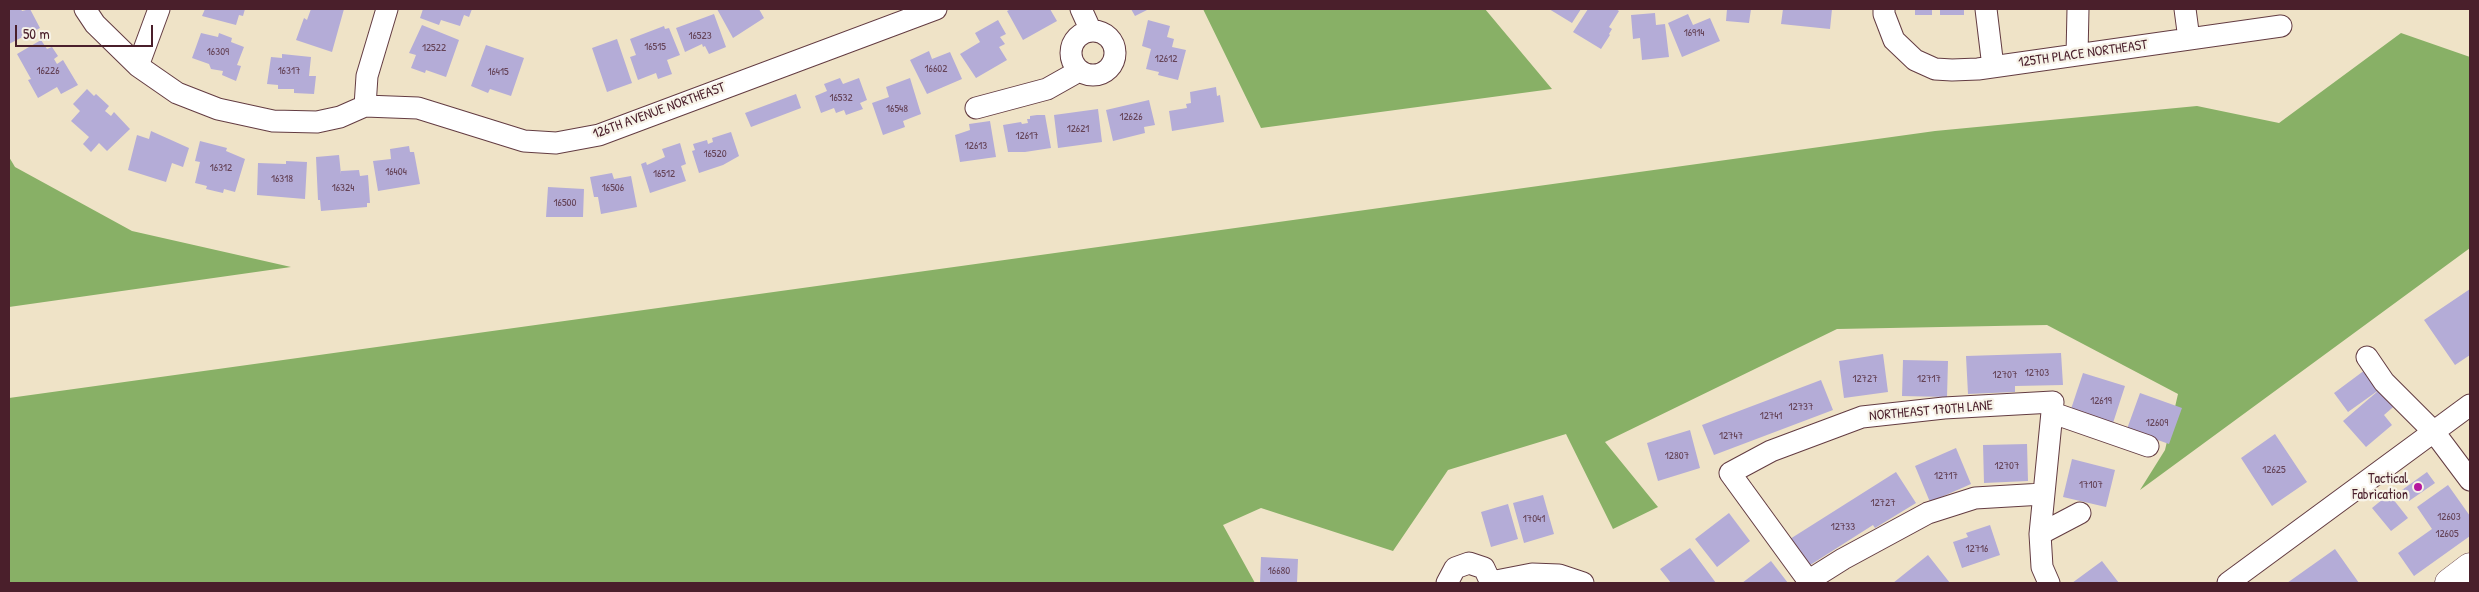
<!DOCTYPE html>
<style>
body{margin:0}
#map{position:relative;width:2479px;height:592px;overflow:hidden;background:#efe3c7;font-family:"Patrick Hand",sans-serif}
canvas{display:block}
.frame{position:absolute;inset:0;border:10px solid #4a1f2b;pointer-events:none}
.scale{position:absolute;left:15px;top:25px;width:138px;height:22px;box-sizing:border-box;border:2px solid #4a1f2b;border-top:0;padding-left:6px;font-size:15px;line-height:18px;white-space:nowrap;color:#4a1f2b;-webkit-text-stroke:4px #f7f3e8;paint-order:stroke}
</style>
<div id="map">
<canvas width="2479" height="592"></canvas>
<div class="frame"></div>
<div class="scale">50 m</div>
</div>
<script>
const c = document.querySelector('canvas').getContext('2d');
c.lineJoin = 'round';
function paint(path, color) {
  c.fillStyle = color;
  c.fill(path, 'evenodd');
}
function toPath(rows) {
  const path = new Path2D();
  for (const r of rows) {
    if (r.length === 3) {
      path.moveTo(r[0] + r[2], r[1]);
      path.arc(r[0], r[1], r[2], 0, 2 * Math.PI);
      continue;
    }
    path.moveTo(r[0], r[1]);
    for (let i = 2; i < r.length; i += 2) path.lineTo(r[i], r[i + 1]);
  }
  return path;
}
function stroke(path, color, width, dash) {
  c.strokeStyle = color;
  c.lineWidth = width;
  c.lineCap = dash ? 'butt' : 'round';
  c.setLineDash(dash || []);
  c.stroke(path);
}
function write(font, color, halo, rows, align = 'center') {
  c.font = font + ' "Patrick Hand",sans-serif';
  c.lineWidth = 4.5;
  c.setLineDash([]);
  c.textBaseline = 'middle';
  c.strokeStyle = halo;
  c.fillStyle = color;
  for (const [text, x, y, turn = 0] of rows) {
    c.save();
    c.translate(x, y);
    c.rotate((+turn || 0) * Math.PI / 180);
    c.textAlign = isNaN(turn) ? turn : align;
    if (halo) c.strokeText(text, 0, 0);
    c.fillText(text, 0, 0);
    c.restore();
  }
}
paint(toPath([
 [1203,9,1485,9,1552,89,1261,128],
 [2401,33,2470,57,2470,248,2140,490,2165,450,2178,394,2047,325,1837,329,1605,442,1658,507,1613,529,1566,434,1448,470,1393,551,1261,508,1223,525,1255,583,9,583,9,398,1935,131,2197,106,2279,123],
 [9,157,15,167,132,231,291,267,9,307]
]), '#88b066');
paint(toPath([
 [9,9,21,9,22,11,30,9,40,28,9,44],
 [205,9,245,9,243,16,239,15,236,25,202,16],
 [311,9,344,9,332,52,296,40,304,18,307,20],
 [423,9,472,9,469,17,464,15,460,26,441,20,439,25,420,18],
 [717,9,759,9,764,18,733,38],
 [1011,9,1050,9,1057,21,1023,40,1007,11],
 [1131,9,1149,9,1135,16],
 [1549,9,1581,9,1572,23],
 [1588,9,1616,9,1619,11,1609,27,1612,29,1609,34,1610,35,1601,49,1573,32],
 [1727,9,1751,9,1749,23,1726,21],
 [1783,9,1832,9,1830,29,1781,24],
 [1915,9,1932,9,1932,15,1915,15],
 [1940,9,1964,9,1964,15,1940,15],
 [1655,13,1656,25,1665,24,1669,57,1642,60,1640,38,1633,39,1631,15],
 [714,14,726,47,709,54,705,46,703,47,702,44,685,52,676,28],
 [1688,14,1693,25,1710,18,1720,41,1682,57,1668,23],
 [998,20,1006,34,1000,37,1005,44,999,47,1007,60,976,78,960,54,980,42,975,33],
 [1148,20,1170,26,1167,37,1174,39,1172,47,1186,50,1178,80,1158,75,1159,72,1146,69,1151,49,1142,46],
 [422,25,459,40,446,77,426,70,425,73,411,68,416,55,409,53],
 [664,26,665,29,669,28,680,55,667,60,672,74,658,79,656,73,638,80,630,57,636,55,630,39],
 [201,33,218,37,219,33,232,38,231,42,244,47,237,65,241,66,236,81,222,75,223,71,211,69,209,64,192,58],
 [617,39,632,83,607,92,592,48],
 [41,40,47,49,52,47,58,56,54,59,57,64,63,60,78,85,61,94,57,87,38,98,28,80,31,79,17,54],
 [486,45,524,58,511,96,490,89,488,93,471,86],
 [929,51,932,59,950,52,962,79,927,94,910,60],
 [282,54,311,57,309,76,316,76,314,94,294,93,294,89,278,89,278,85,267,84,271,57,282,58],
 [840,78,843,84,859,78,867,100,860,103,863,109,846,115,844,110,836,113,834,108,821,113,815,96,827,91,824,84],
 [910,78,921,114,903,121,905,127,883,135,872,103,889,97,886,87],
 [1216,87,1217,96,1220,95,1224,122,1172,131,1169,111,1187,108,1186,104,1191,103,1190,92],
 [87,89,94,96,96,94,109,106,105,111,111,116,114,112,130,129,107,151,99,143,91,152,83,144,89,137,71,121,80,111,73,104],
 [796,94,801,108,751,127,745,113],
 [1149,100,1155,125,1144,127,1145,133,1113,141,1106,110],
 [1098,109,1102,142,1058,148,1054,115],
 [1037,115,1045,115,1051,148,1025,152,1008,152,1003,125,1021,122,1022,124,1028,123,1027,119,1030,119,1030,116],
 [990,121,996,157,960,162,955,135,970,130,969,124],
 [151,131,189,148,183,167,172,163,166,182,128,170,137,135,149,139],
 [731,132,739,156,723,165,699,173,692,151,695,150,693,144,707,140,708,144,713,142,712,138],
 [200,141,227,148,226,151,245,159,235,192,224,189,223,193,206,189,207,186,195,183,200,162,195,161],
 [680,143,686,164,681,166,686,181,650,193,641,164,646,162,647,165,665,157,662,149],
 [409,146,410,152,414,152,420,184,378,191,373,161,391,159,390,149],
 [339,155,341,174,341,171,359,170,360,176,368,175,370,203,367,203,367,207,321,211,320,200,318,200,316,157],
 [286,161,307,162,305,199,257,195,258,163,286,164],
 [612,173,614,179,631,176,637,207,601,214,598,197,594,197,590,177],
 [548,187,584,189,583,217,546,217],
 [2470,289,2470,355,2455,365,2424,320],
 [2061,353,2063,385,2015,386,2015,392,1968,394,1966,356],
 [1883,354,1888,392,1844,398,1839,361],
 [1903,360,1948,361,1947,397,1902,396],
 [2369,367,2383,387,2348,412,2334,393],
 [2083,373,2125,386,2113,423,2071,409],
 [1821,380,1833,410,1714,455,1702,425],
 [2385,385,2399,402,2384,415,2392,425,2366,447,2343,421],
 [2140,393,2182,408,2169,444,2127,429],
 [1690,430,1700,468,1658,481,1647,443],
 [2275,434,2307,482,2272,506,2241,458],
 [2027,444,2028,481,1984,483,1983,445],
 [1956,448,1971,484,1930,502,1915,466],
 [2072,459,2115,470,2106,507,2063,497],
 [1896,472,1916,503,1875,528,1873,525,1807,567,1790,539],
 [2427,472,2435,483,2409,501,2402,490],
 [2448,485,2470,516,2470,536,2414,576,2398,553,2432,529,2417,507],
 [2389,494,2408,518,2391,531,2372,508],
 [1543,495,1554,534,1524,543,1513,503],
 [1508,504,1518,539,1491,547,1481,512],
 [1729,513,1750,541,1717,567,1695,539],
 [1990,525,2000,555,1962,568,1953,542,1968,537,1966,533],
 [1690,548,1716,583,1671,583,1660,569],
 [2335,549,2359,583,2287,583],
 [1928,555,1950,583,1893,583],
 [1261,557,1298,559,1297,583,1260,583],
 [1771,561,1788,583,1742,583],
 [2102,561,2119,583,2072,583]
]), '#b4acd7');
const minor = toPath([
 [85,9,95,24,138,66,177,93,218,109,273,121,317,122,340,117,365,106,418,108,524,141,556,143,599,135,936,9],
 [1081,9,1091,31],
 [1884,9,1884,14,1894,40,1915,60,1935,69,1952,70,1978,69,2281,26],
 [1986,9,1993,67],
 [2185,9,2189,39],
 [1093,53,22],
 [2077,55,2078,9],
 [138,66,159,9],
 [365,106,367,76,387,9],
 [976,108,1047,89,1079,71],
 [2367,357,2384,382,2434,432,2470,480],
 [2053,413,2148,446],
 [2040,534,2080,513],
 [1808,581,1843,559,1928,513,1975,498,2043,494],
 [1491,582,1532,574,1559,575,1583,583],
 [1447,583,1455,568,1469,563,1484,568,1491,583],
 [1810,583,1730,473,1771,451,1862,417,1944,408,2053,402,2040,534,2042,567,2049,583],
 [2228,583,2470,405]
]);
const major = toPath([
 [2449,583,2470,567]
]);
stroke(minor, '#633c42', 23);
stroke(major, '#633c42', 29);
stroke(minor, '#fff', 21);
stroke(major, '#fff', 28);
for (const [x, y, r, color] of [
 [2418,487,5,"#b5179e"]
]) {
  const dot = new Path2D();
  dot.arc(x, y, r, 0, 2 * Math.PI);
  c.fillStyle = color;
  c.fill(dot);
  stroke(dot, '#f7f3e8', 2);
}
write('11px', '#644256', null, [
 ["16914",1694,33],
 ["16523",700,36],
 ["16515",655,47],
 ["12522",434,48],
 ["16309",218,52],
 ["12612",1166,59],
 ["16602",936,69],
 ["16226",48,71],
 ["16317",289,71],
 ["16415",498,72],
 ["16532",841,98],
 ["16548",897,109],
 ["12626",1131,117],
 ["12621",1078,129],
 ["12617",1027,136],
 ["12613",976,146],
 ["16520",715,154],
 ["16312",221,168],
 ["16404",396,172],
 ["16512",664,174],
 ["16318",282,179],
 ["16324",343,188],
 ["16506",613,188],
 ["16500",565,203],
 ["12703",2037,373],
 ["12707",2005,375],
 ["12727",1865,379],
 ["12717",1929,379],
 ["12619",2101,401],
 ["12737",1801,407],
 ["12741",1771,416],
 ["12609",2157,423],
 ["12747",1731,436],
 ["12807",1677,456],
 ["12707",2007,466],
 ["12625",2274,470],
 ["12717",1946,476],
 ["17107",2091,485],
 ["12727",1883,503],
 ["12603",2449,517],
 ["17041",1534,519],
 ["12733",1843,527],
 ["12605",2447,534],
 ["12716",1977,549],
 ["16680",1279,571]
]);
write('14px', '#4a1f2b', '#f7f3e8', [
 ["125TH PLACE NORTHEAST",2083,54,-8],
 ["126TH AVENUE NORTHEAST",659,111,-20],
 ["NORTHEAST 170TH LANE",1931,411,-5]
]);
write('14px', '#4a1f2b', '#f7f3e8', [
 ["Tactical",2408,479],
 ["Fabrication",2408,495]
], 'right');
</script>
